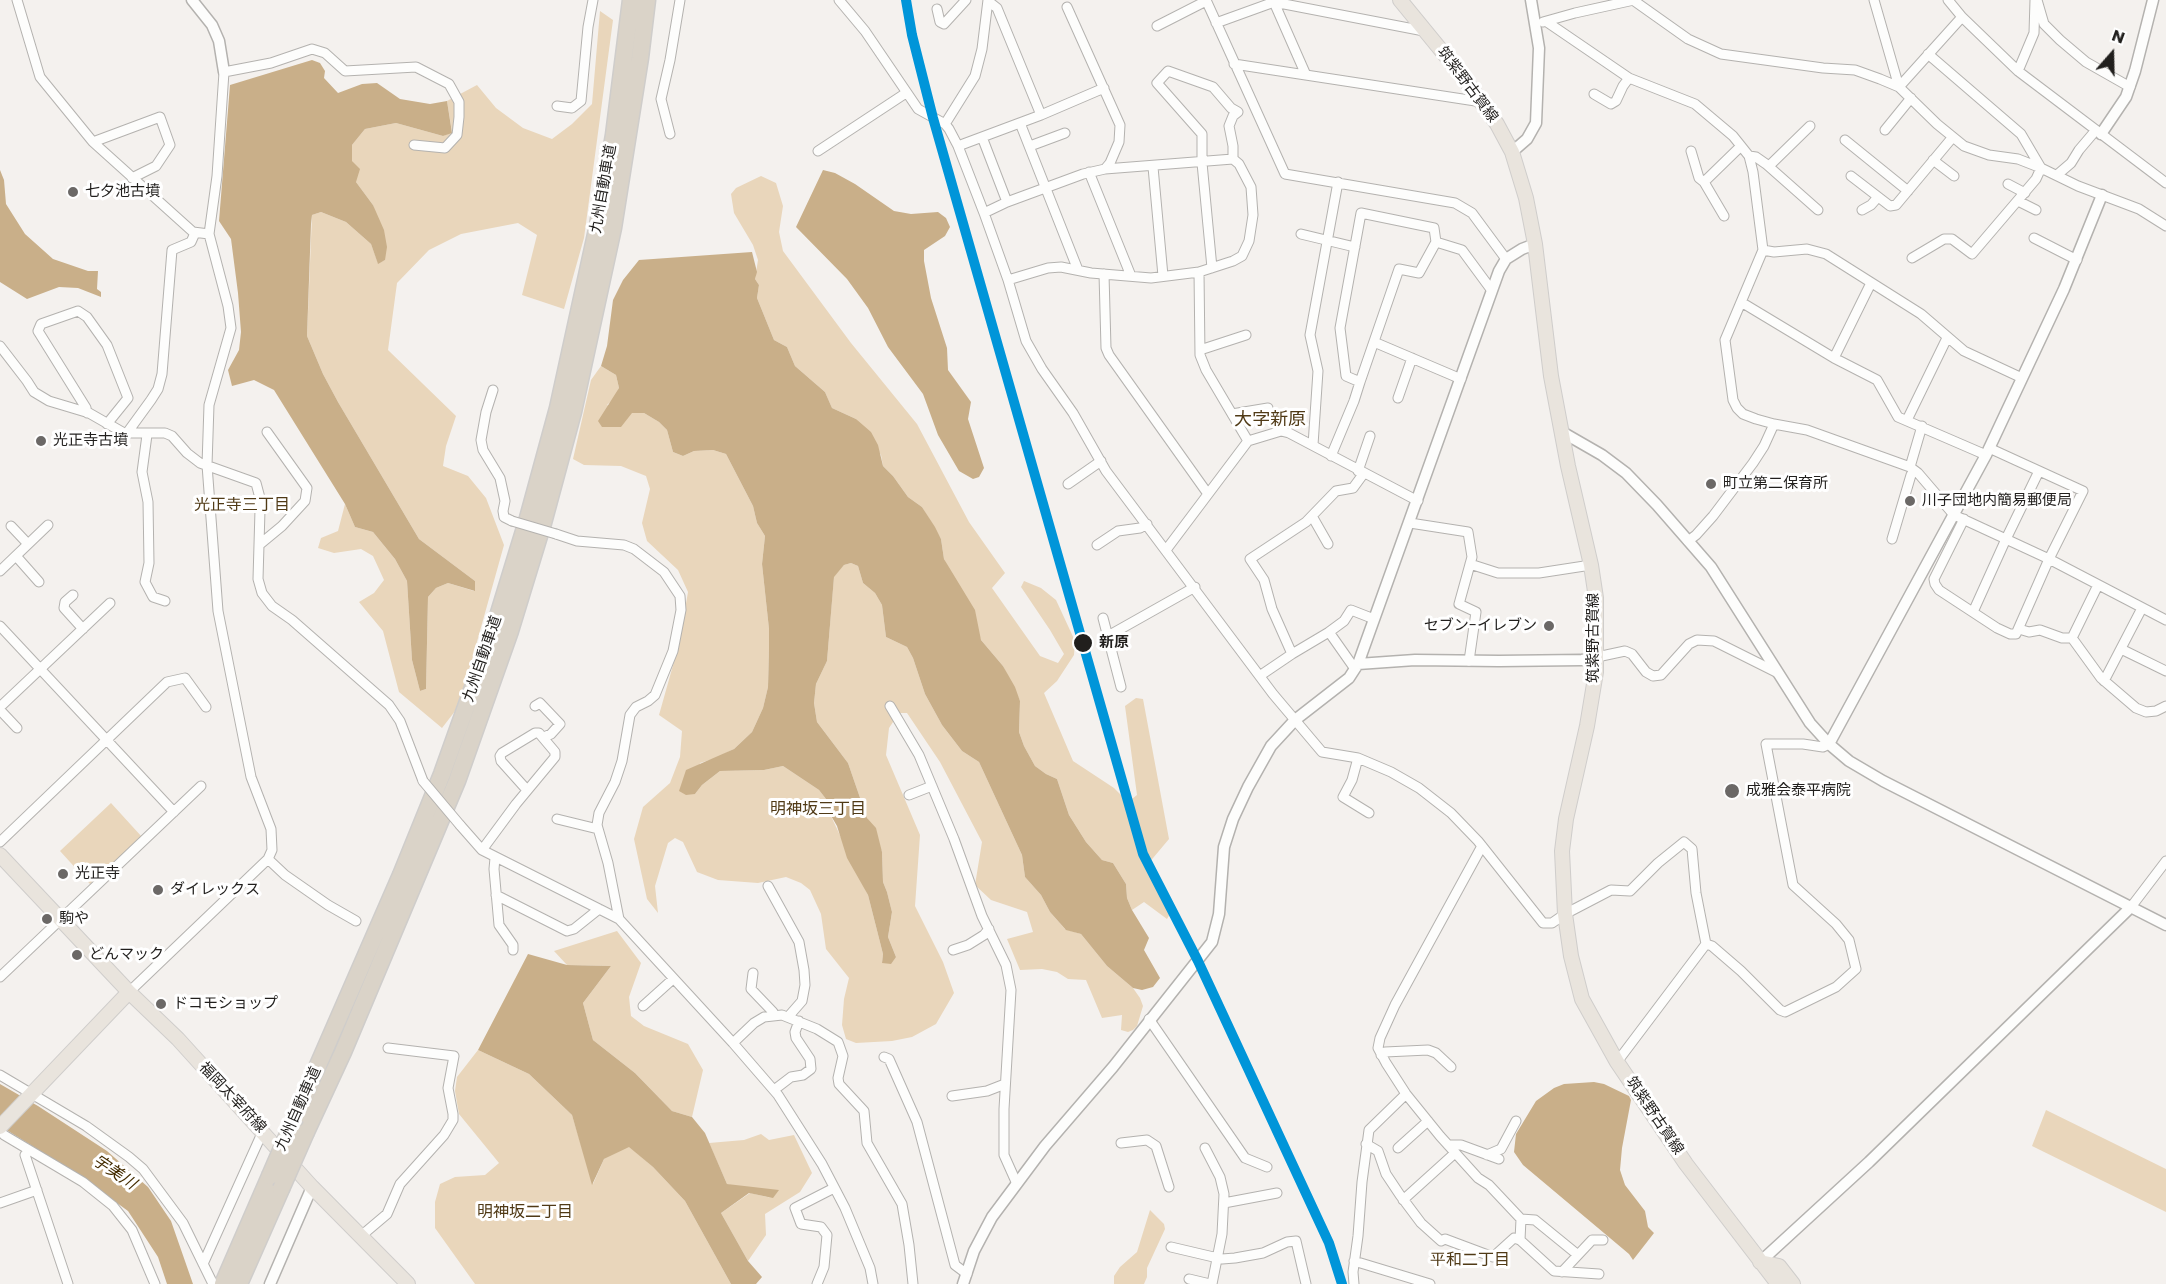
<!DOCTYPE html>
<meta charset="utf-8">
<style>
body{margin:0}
#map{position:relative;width:2166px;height:1284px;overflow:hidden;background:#f4f1ee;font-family:Poppins,sans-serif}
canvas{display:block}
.north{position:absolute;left:2082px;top:24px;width:60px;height:60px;-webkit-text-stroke:4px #fff;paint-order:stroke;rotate:20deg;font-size:16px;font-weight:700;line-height:24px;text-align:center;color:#211f1d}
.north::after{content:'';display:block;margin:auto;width:21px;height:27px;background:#211f1d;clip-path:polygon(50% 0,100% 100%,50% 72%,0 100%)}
</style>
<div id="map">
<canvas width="2166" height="1284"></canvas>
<div class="north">N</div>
</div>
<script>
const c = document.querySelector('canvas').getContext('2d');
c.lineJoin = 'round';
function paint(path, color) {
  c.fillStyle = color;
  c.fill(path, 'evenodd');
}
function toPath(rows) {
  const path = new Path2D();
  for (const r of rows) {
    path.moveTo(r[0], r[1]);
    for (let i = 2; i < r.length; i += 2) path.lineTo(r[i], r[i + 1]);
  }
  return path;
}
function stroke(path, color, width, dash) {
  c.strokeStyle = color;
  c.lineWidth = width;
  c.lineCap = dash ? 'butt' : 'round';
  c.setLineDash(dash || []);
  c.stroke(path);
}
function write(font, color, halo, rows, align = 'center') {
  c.font = font + ' Poppins,"Noto Sans JP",sans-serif';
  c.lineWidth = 6;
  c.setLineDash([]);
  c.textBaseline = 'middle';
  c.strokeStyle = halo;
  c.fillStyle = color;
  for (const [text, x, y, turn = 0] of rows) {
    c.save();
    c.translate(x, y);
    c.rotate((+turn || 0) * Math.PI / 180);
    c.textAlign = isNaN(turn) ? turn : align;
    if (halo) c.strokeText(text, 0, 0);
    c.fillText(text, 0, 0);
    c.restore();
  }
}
paint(toPath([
 [600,11,613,20,584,238,564,309,522,295,537,235,518,223,461,234,429,250,397,283,388,350,456,416,446,446,443,466,468,476,486,498,504,545,459,706,442,728,399,692,383,631,359,602,374,593,384,580,373,556,361,549,334,553,318,548,321,538,338,531,345,504,355,527,373,532,395,559,407,581,412,660,420,691,426,689,428,597,436,588,448,583,474,591,475,581,419,539,338,402,323,374,307,336,312,215,321,212,346,222,371,244,378,263,385,260,373,205,356,182,352,161,352,145,365,129,396,123,443,136,452,132,447,101,477,85,496,108,523,128,552,139,572,124,592,104],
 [761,176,776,183,783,206,779,232,783,251,851,343,917,424,969,522,1005,573,992,588,1040,656,1058,663,1064,654,1050,630,1021,587,1024,581,1041,588,1056,600,1075,641,1074,655,1057,681,1044,693,1073,761,1114,788,1128,802,1137,795,1125,706,1136,698,1143,699,1169,839,1148,864,1171,912,1167,919,1144,902,1132,910,1127,898,1126,884,1113,863,1102,860,1086,842,1069,815,1057,779,1046,774,1035,766,1024,746,1019,732,1020,701,1003,666,981,640,944,559,941,539,922,507,908,497,893,476,883,466,881,455,856,419,832,408,825,392,795,366,787,347,774,340,757,298,759,285,755,279,758,260,753,245,734,213,731,194,736,188],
 [601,366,616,375,619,388,615,398,607,405,633,413,644,413,659,422,667,430,673,452,683,456,694,451,713,450,726,454,753,506,757,523,765,536,762,564,769,629,769,649,768,687,763,708,752,732,734,749,716,758,700,763,695,794,702,785,720,771,764,770,783,766,819,790,826,799,830,814,868,895,883,954,882,963,896,957,888,937,892,912,887,892,883,882,882,852,867,818,848,763,817,722,814,703,816,684,827,661,834,576,844,565,851,563,858,566,863,583,875,593,882,605,886,637,907,647,913,658,925,694,942,725,962,751,979,762,1022,855,1025,877,1041,895,1050,912,1065,929,1081,934,1107,966,1133,988,1140,998,1143,1006,1137,1026,1133,1030,1128,1032,1121,1030,1122,1015,1102,1018,1086,980,1068,979,1057,972,1042,969,1020,970,1007,939,1033,932,1027,912,991,900,975,885,982,842,940,762,907,713,899,713,889,728,886,755,920,835,915,906,943,962,954,993,936,1024,912,1037,892,1041,856,1043,846,1039,842,1025,844,999,849,978,826,949,821,914,810,890,801,883,786,877,758,883,718,880,697,872,683,842,675,838,668,843,655,886,658,913,647,899,634,839,643,807,670,783,680,757,682,731,659,715,679,644,688,592,678,570,647,541,642,523,650,489,646,476,621,466,584,465,573,459,591,380],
 [111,803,142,837,90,884,60,851],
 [617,931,641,963,629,997,631,1016,644,1026,688,1044,703,1070,692,1117,672,1111,635,1073,593,1040,583,1003,611,966,567,965,554,951],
 [478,1050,529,1074,572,1115,593,1184,604,1159,629,1146,653,1167,685,1201,731,1284,475,1284,435,1228,435,1202,440,1184,455,1177,485,1175,499,1163,459,1114,455,1091,457,1077],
 [2046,1110,2166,1169,2166,1212,2032,1146],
 [761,1134,769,1140,794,1135,812,1173,800,1192,765,1214,766,1235,748,1261,721,1213,750,1193,772,1198,727,1184,709,1143,744,1140],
 [1150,1210,1164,1224,1165,1229,1147,1268,1147,1277,1144,1284,1114,1284,1114,1276,1120,1267,1137,1252]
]), '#e9d6bb');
paint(toPath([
 [312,60,320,63,325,71,324,78,338,93,362,84,377,83,400,99,430,104,447,101,452,133,443,136,396,123,365,129,352,145,352,161,360,169,356,182,373,205,384,230,387,247,385,260,378,264,371,244,346,222,321,212,312,215,311,224,307,336,323,374,338,402,419,539,475,581,475,591,448,583,436,588,428,597,426,689,420,691,412,660,407,581,395,559,373,532,355,527,345,504,274,390,254,380,232,386,228,370,239,350,241,332,238,293,231,239,219,221,230,85],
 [0,170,4,180,6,204,25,234,53,259,88,271,98,271,97,289,101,292,101,297,78,288,59,287,27,299,0,282],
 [823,170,835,173,855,184,894,211,911,214,938,212,946,218,950,227,945,236,924,250,924,261,931,298,947,348,948,370,971,402,968,419,984,468,979,477,973,479,959,471,938,435,923,394,888,347,868,308,847,279,796,227],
 [752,252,757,272,755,279,759,285,757,298,774,340,787,347,795,366,825,392,832,408,856,419,871,432,878,445,883,466,893,476,908,497,922,507,935,527,941,539,944,559,975,610,981,640,1003,666,1015,687,1020,701,1019,732,1024,746,1035,766,1046,774,1057,779,1069,815,1086,842,1102,860,1113,863,1126,884,1127,898,1132,910,1149,938,1144,950,1160,978,1153,987,1142,990,1133,988,1107,966,1081,934,1066,930,1050,912,1041,895,1025,877,1022,855,979,762,962,751,942,725,925,694,913,658,907,647,886,637,882,605,875,593,863,583,858,566,851,563,844,565,834,577,827,661,816,684,814,703,817,722,848,763,867,818,876,828,882,852,883,882,887,892,892,912,888,937,896,957,891,964,882,963,883,954,868,895,847,858,837,826,830,814,826,799,819,790,783,766,764,770,720,771,702,785,695,794,686,795,679,791,686,770,734,749,752,732,763,708,768,687,769,649,769,629,762,564,765,536,757,523,753,506,726,454,713,450,694,451,683,456,673,452,667,430,659,422,644,413,632,413,621,427,602,427,598,421,619,388,616,375,601,366,607,346,613,300,623,280,639,260],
 [528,954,567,965,611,966,583,1003,593,1040,635,1073,672,1111,692,1117,705,1133,727,1184,779,1190,773,1198,749,1193,721,1213,748,1261,762,1277,756,1284,731,1284,685,1201,653,1167,629,1147,604,1159,592,1185,572,1115,529,1074,478,1050],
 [1594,1082,1604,1084,1629,1096,1631,1100,1622,1148,1620,1170,1625,1185,1645,1211,1648,1227,1654,1233,1633,1260,1629,1254,1523,1165,1514,1152,1516,1134,1536,1101,1554,1088,1564,1084],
 [0,1084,38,1106,107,1151,148,1187,171,1221,193,1284,167,1284,158,1257,128,1211,76,1173,0,1126]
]), '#c9af89');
const minor = toPath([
 [17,0,40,77,93,142,193,232,209,234],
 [839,0,865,31,918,109,945,124,949,129,958,146,984,213,1008,280,1026,341,1042,369,1073,413,1106,471,1273,694,1322,752,1358,758,1391,772,1419,788,1451,813,1478,841,1543,923,1552,923,1565,914,1611,890,1630,891,1658,863,1684,842,1692,849,1696,893,1706,944,1617,1062],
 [1206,0,1285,174,1455,203,1472,213,1506,259],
 [1273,0,1306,75],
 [1633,0,1688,39,1721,54,1823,68,1855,70,1880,79,1899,87,1937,124,1964,146,1989,155,2018,159,2041,168,2078,186,2139,209,2166,226],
 [1874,0,1899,87],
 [1948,0,1962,17,2018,71,2166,183],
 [2037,0,2044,24,2060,40,2086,62,2130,87],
 [988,1,997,8,1041,115],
 [1067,7,1120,125,1119,142,1110,163,1105,169],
 [937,9,940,22,944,24,966,0],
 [1543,22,1575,13,1634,0],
 [1547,22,1629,78,1695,104,1733,136,1749,156,1753,172,1763,250,1725,340,1733,400,1737,408,1743,414,1756,419,1774,424,1807,430,1910,467,1918,473,1954,515,2049,559,2166,620],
 [1216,23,1274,2,1424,31],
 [1157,26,1206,1],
 [1234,64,1482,102],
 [2018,71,2034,33,2035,0],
 [1899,87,1962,17],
 [1594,94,1611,104,1616,101,1623,86,1629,78],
 [557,106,572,108,581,101,588,27,593,0],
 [1020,123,1078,270],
 [945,124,975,76,982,49,988,0],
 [1885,130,1911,98],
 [670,134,661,99,670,60,680,0],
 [982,137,1007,202],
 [1845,140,1908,191],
 [93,142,160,117,170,145,156,166,132,178],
 [958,146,1041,115,1104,88],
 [1030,146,1065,133],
 [818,151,906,93],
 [1691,151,1699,178,1704,182],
 [1749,156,1756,157,1766,164,1818,210],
 [1933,160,1954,176],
 [1769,166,1810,126],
 [1153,167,1163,276],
 [1089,172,1131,276],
 [2057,175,2071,163,2079,150,2096,130],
 [1851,176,1890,206,1896,205,1952,138],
 [2008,184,2025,193],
 [2018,201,2036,210],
 [1862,210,1871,205,1878,197],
 [984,213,1007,202,1083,174,1105,169,1233,159,1239,164,1251,187,1253,215,1249,241,1242,256,1233,261,1199,272,1151,278,1091,273,1061,267,1048,268,1008,280],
 [1724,216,1704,182,1741,146],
 [1301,234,1355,247],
 [2034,238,2077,260],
 [1763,250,1774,252,1807,249,1826,254,1921,314,1964,351,2022,378],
 [1912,258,1944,239,1952,239,1972,254,2036,179,2041,168,2021,134,1928,54],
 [1212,268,1202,163,1202,134,1157,83,1168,71,1213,87,1231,108,1238,112,1233,116,1229,126,1233,146,1233,159],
 [1199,272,1200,355,1206,370,1248,441],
 [1104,274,1106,348,1109,355,1208,494],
 [1741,302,1834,358,1877,380,1898,417,1986,455],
 [1374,342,1461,379],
 [0,346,27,381,34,392,49,401,89,413,124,433,165,433,172,436,187,453,200,463,256,483,260,498,260,510,258,579,262,593,272,606,292,620,389,705,400,721,423,781],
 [1200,350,1246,335],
 [1834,358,1871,283],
 [1360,382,1399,269,1419,273,1436,242],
 [493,390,486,412,481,440,483,450,500,478,505,501,503,511,504,517,512,521],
 [1398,398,1412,358],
 [87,413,86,408,38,331,41,324,78,311,87,317,107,345,128,398,107,424],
 [1232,414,1268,408],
 [1907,420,1947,338],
 [127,433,151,400,158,389,162,374,172,250,191,242,195,233],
 [147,435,142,472,148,502,149,563,145,582,153,597,165,601],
 [1313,445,1318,371,1310,335,1338,182],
 [1331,456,1354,401,1360,382,1346,376,1340,328,1361,213,1434,228,1436,242,1462,250,1490,288],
 [1910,467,1922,426],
 [1358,471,1370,436],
 [1068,484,1101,461],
 [1312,516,1328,544],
 [1964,519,1934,579,1935,584,1939,590,1997,628,2010,634,2016,634,2049,559,2083,491,1989,448],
 [1410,523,1468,532,1472,557,1459,604,1476,612,1469,661],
 [11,526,28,544],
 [556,534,577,541,624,545,634,549,664,572,680,596,681,610,673,651,655,695,648,701,636,707,630,715,622,761,615,782,599,813,597,825,608,863,619,919],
 [1892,539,1911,475,1914,470],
 [1688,541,1696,535,1713,516,1753,463,1764,446,1774,424],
 [259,545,282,526,305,501,307,488,267,432],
 [1097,545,1118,531,1140,528,1147,524],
 [1166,550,1248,441,1281,431,1289,433,1418,501],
 [16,556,39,582],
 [1470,564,1498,573,1539,573,1591,565],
 [0,571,48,525],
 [2098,585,2072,638,2101,678,2136,708,2146,712,2156,711,2166,706],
 [73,595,65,602,64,608,83,629],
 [1973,612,2006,539,2039,471],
 [1103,618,1121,687],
 [0,626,174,812],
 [2019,629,2029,632,2040,630,2062,638,2072,638],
 [1329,632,1344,621,1351,610,1374,619],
 [1108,636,1195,587],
 [2121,649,2166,671],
 [1292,654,1329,632,1355,669],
 [1597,657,1625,651,1632,654,1646,672,1653,676,1661,675,1689,644,1697,640,1714,641,1778,673],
 [1261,675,1292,654,1272,609,1264,580,1250,559,1306,522,1336,491,1353,488,1364,473],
 [2104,681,2142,608],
 [535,706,540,703,560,724,551,734,544,737],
 [890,706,919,755,954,839,982,916,1006,965,1011,990,1004,1109,1004,1155,1017,1184],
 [0,707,110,603],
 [0,710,17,728],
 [1358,758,1352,780,1343,797,1369,813],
 [909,795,932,786],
 [557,819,598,829],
 [460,825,482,850,619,919,733,1043,778,1095,822,1164,845,1208,870,1268,873,1284],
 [0,842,167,682,185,678,206,707],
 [1482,846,1395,1005,1380,1038,1378,1048,1386,1063,1406,1094,1440,1136,1478,1178,1489,1185,1521,1219,1520,1240,1554,1271,1599,1274],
 [482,850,516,804,555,757,555,752,539,733,535,733,502,753,500,756,501,761,527,790],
 [495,858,494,869,499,925,513,945,513,950],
 [268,859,285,875,328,905,356,921],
 [768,886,799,942,804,970,805,985,802,1001,788,1017],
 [496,895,567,931,574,929,599,909],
 [2131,907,2166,861],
 [1706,944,1712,946,1741,971,1780,1010,1785,1012,1836,987,1856,969,1849,940,1836,924,1793,885,1766,744,1803,744,1823,747,1829,744],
 [953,950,968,945,984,935,989,929],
 [753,973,751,989,773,1012,773,1016],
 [0,977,201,786],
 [129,992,268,859,272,850,271,829,251,777,218,611,207,465,209,405,231,328,228,306,209,234,217,176,224,72,271,63,312,49,325,53,345,71,416,67,449,84,459,102,459,117,457,135,445,148,414,145],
 [643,1006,673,979],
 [1149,1019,1245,1158,1267,1167],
 [733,1043,754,1023,764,1017,782,1015,817,1029,838,1042,843,1056,838,1078,839,1084,864,1111,867,1143,902,1204,909,1245,913,1284],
 [1381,1055,1385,1052,1428,1050,1436,1053,1451,1067],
 [884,1057,889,1059,917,1122,955,1265,967,1274],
 [0,1075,86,1126,129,1157,143,1169,183,1223,213,1284],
 [774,1090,791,1077,803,1075,811,1069,810,1059,796,1038,795,1032,799,1021],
 [952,1096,987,1091,1005,1084],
 [4,1135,83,1182,113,1206,132,1230,155,1284],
 [1121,1143,1147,1140,1156,1146,1169,1187],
 [1366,1144,1378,1151,1386,1174,1400,1195,1421,1223,1441,1241,1445,1239,1493,1257,1514,1238,1520,1240],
 [1448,1145,1461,1145,1499,1159],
 [1205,1148,1220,1177,1224,1194,1222,1234,1212,1284],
 [1398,1148,1428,1121],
 [25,1155,68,1284],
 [1487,1155,1501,1149,1516,1121],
 [1403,1200,1455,1153],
 [0,1203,37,1190],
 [1224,1203,1277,1193],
 [1521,1219,1535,1220,1578,1255],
 [361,1236,387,1214,400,1184,444,1135,453,1120,453,1114,448,1088,454,1056,388,1048],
 [1171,1247,1222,1259,1235,1258,1263,1253,1287,1242,1296,1241,1306,1284],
 [1354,1261,1430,1284],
 [203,1264,263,1131],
 [1562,1272,1592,1240,1603,1240],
 [1189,1279,1210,1284],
 [817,1284,824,1267,827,1235,821,1227,801,1224,795,1208,834,1188],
 [1354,1284,1353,1272,1358,1236,1362,1182,1369,1130,1406,1094]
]);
const tertiary = toPath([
 [192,0,212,25,219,41,224,72],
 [2101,134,2126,97,2135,71,2153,0],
 [1512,152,1527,139,1536,123,1539,48,1531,0],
 [1562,432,1602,455,1626,473,1657,505,1711,567,1810,723,1829,744,1849,761,1883,781,2166,925],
 [1358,664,1415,660,1499,661,1582,660,1597,657],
 [1829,744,1986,455,2064,289,2102,195],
 [1760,1262,1869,1162,2131,907],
 [270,1284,312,1187],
 [963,1284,974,1251,992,1217,1045,1146,1113,1067,1212,942,1219,914,1224,847,1233,819,1248,787,1271,746,1295,720,1349,678,1358,664,1499,271,1506,259,1522,249,1535,244]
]);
const primary = toPath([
 [1400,0,1463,77,1497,124,1512,152,1526,198,1535,244,1551,376,1568,466,1591,565,1596,598,1596,672,1587,726,1566,819,1562,851,1565,914,1571,956,1582,999,1617,1062,1686,1164,1778,1284],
 [0,855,129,992,178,1039,312,1187,408,1284],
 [0,1127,129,992],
 [1760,1262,1779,1266,1793,1284]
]);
const motorway = toPath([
 [295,1118,401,875,442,774,495,626,528,518,558,408,598,225,614,135,631,0],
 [306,1132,343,1052,457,781,510,631,543,523,573,412,613,228,640,58,647,0],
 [223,1284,270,1176],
 [239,1284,281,1189]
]);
stroke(minor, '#b4b2af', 11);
stroke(tertiary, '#b4b2af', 13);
stroke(primary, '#cfcdcb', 16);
stroke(motorway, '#cfcdcb', 19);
stroke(minor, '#fdfdfc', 9);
stroke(tertiary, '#fdfdfc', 10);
stroke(primary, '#e9e4dd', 14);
stroke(motorway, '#dad3c8', 16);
const minorBridge = toPath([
 [512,521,556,534],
 [423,781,460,825]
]);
const motorwayBridge = toPath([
 [270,1176,295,1118],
 [281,1189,306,1132]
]);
stroke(minorBridge, '#b4b2af', 11, []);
stroke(motorwayBridge, '#cfcdcb', 19, []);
stroke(minorBridge, '#fdfdfc', 9);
stroke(motorwayBridge, '#dad3c8', 16);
stroke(toPath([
 [906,0,912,35,933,118,1143,854,1198,961,1329,1243,1342,1284]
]), '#0095d9', 10);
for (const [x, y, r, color] of [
 [73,192,6,"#6b6866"],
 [41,441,6,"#6b6866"],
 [1711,484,6,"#6b6866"],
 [1910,501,6,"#6b6866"],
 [1549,626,6,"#6b6866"],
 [1083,643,10,"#211f1d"],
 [1732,791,8,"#6b6866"],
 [63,874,6,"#6b6866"],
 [158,890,6,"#6b6866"],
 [47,919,6,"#6b6866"],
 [77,955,6,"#6b6866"],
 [161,1004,6,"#6b6866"]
]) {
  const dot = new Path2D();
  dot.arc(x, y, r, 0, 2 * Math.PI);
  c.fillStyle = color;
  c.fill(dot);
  stroke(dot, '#fff', 2);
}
write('15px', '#211f1d', '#fff', [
 ["筑紫野古賀線",1467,85,53],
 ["九州自動車道",604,189,-80],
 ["筑紫野古賀線",1594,638,-90],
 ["九州自動車道",483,659,-71],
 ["福岡太宰府線",232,1098,47],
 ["九州自動車道",299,1109,-66],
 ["筑紫野古賀線",1654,1116,56]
]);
write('15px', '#211f1d', '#fff', [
 ["七夕池古墳",85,192],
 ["光正寺古墳",53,441],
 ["町立第二保育所",1723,484],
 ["川子団地内簡易郵便局",1922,501],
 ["セブン-イレブン",1537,626,"right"],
 ["成雅会泰平病院",1746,791],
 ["光正寺",75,874],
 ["ダイレックス",170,890],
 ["駒や",59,919],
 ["どんマック",89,955],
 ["ドコモショップ",173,1004]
], 'left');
write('bold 15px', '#211f1d', '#fff', [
 ["新原",1099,643]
], 'left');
write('16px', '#503a16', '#fff', [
 ["光正寺三丁目",242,506],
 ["明神坂三丁目",818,810],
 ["明神坂二丁目",525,1213],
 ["平和二丁目",1470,1261]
]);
write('italic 16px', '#442c00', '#fff', [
 ["宇美川",114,1173,34]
]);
write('18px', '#503a16', '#fff', [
 ["大字新原",1270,420]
]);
</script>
